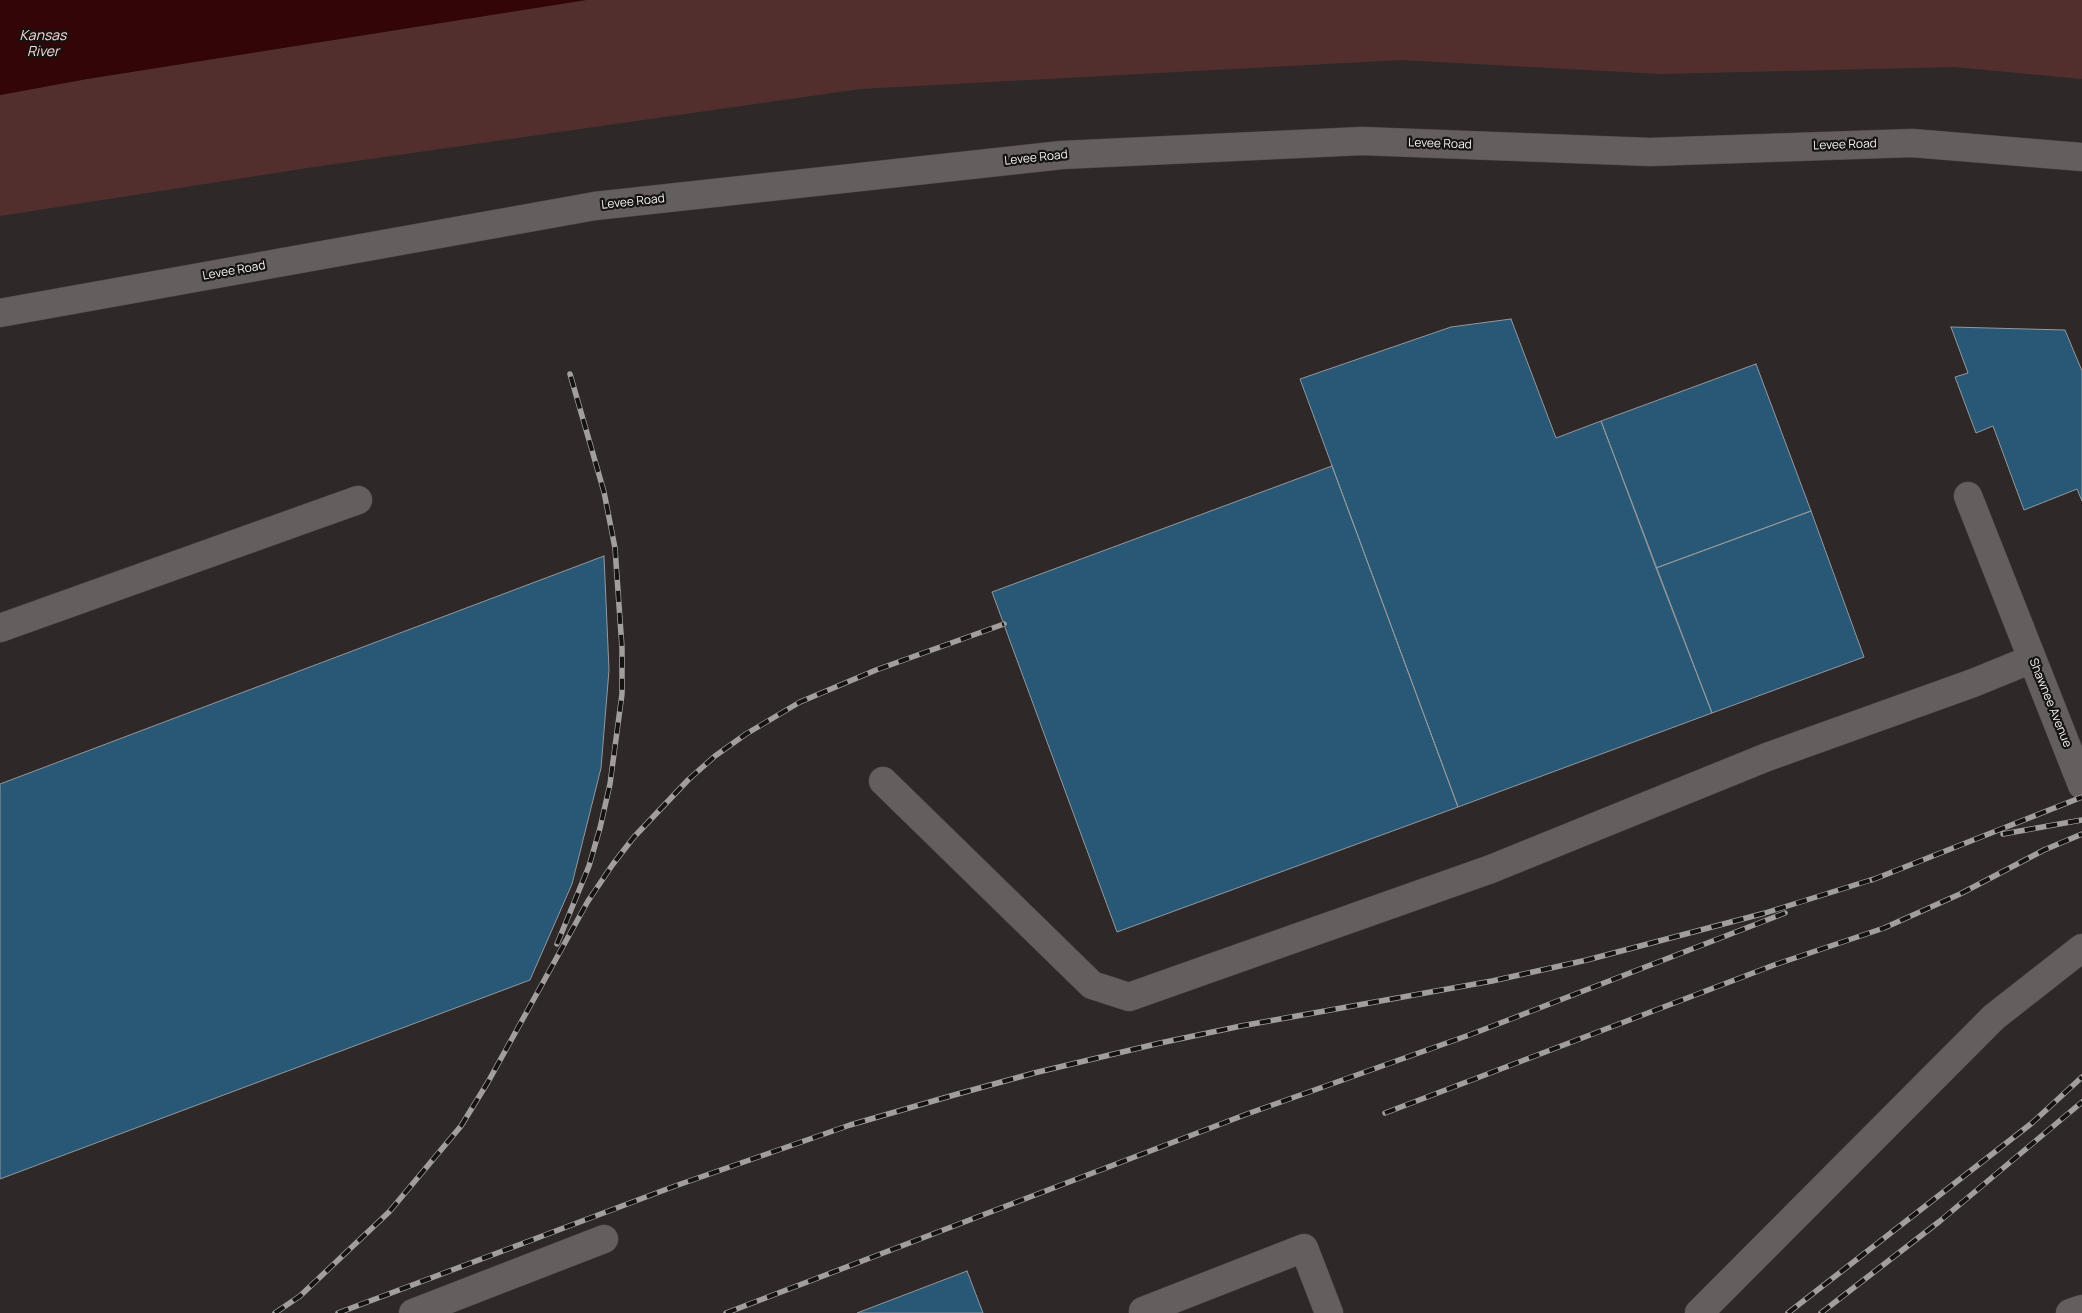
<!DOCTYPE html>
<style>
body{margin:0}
canvas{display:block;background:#2e2828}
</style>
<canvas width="2082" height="1313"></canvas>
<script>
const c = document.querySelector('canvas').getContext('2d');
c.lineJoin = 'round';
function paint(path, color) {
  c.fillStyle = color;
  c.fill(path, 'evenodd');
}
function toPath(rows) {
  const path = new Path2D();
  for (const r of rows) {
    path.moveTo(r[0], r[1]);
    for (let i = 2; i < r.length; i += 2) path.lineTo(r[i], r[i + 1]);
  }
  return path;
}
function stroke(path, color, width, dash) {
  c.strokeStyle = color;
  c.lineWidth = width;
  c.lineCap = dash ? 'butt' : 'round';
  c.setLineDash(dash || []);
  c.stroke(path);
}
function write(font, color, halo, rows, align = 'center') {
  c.font = font + ' Manrope,sans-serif';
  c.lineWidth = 4.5;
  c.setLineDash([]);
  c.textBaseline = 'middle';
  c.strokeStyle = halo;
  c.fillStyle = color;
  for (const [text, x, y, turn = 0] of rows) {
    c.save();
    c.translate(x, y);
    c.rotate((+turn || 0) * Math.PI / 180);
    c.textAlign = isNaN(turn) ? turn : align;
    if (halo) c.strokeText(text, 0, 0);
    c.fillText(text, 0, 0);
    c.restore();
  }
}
paint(toPath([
 [586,0,2082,0,2082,79,1954,67,1661,74,1401,60,860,89,307,168,0,216,0,95,87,79]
]), '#522f2d');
paint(toPath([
 [0,0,586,0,87,79,0,95]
]), '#330506');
const building = toPath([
 [1511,319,1556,438,1601,421,1712,713,1458,807,1300,379,1451,327,1511,319],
 [1951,327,2065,330,2082,371,2082,501,2077,489,2024,510,1993,426,1976,433,1955,377,1968,373,1951,327],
 [1756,364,1811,511,1656,568,1601,421,1756,364],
 [1332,466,1458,807,1117,932,992,592,1332,466],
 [1811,511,1864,657,1712,713,1656,568,1811,511],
 [604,556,609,670,601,768,572,884,530,980,0,1179,0,784,604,556],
 [967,1271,983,1313,857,1313,967,1271]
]);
paint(building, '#285876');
stroke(building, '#93989c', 1);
const minor = toPath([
 [0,313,595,206,1062,155,1362,141,1650,152,1912,143,2082,157],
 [1968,496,2082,785],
 [0,628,358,500],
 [883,781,1092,985,1129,997,1491,869,1767,757,1973,683,2032,659],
 [413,1313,604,1239],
 [1143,1313,1143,1311,1304,1248,1329,1313],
 [1699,1313,1994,1017,2082,948],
 [2070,1313,2082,1309]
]);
stroke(minor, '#4c4747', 29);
stroke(minor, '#655e5e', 28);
const rail = toPath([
 [2003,834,2082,820],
 [1872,880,2082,797],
 [557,944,589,866,600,828,610,784,622,694,622,648,615,548,604,492,570,374],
 [1385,1113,1774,965,1884,928,1960,894,2044,850,2082,834],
 [275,1313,300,1296,389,1212,461,1126,488,1082,588,901,613,864,634,837,688,780,715,756,746,734,800,702,876,670,1004,624],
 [338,1313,675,1186,850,1125,954,1095,1034,1073,1160,1043,1241,1026,1492,981,1587,960,1765,913,1877,878],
 [726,1313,1247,1114,1472,1034,1785,913],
 [1788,1313,2032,1123,2082,1077],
 [1821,1313,1940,1221,2082,1102]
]);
stroke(rail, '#a39e9e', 5.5);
stroke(rail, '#151212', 4, [11]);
write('12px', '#f6f2f1', '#151212', [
 ["Levee Road",1440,144,2],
 ["Levee Road",1845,145,-2],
 ["Levee Road",1036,158,-6],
 ["Levee Road",633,202,-6],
 ["Levee Road",234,271,-10],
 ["Shawnee Avenue",2050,703,68]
]);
write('italic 14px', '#fed9d6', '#151212', [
 ["Kansas",43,36],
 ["River",43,52]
]);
</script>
